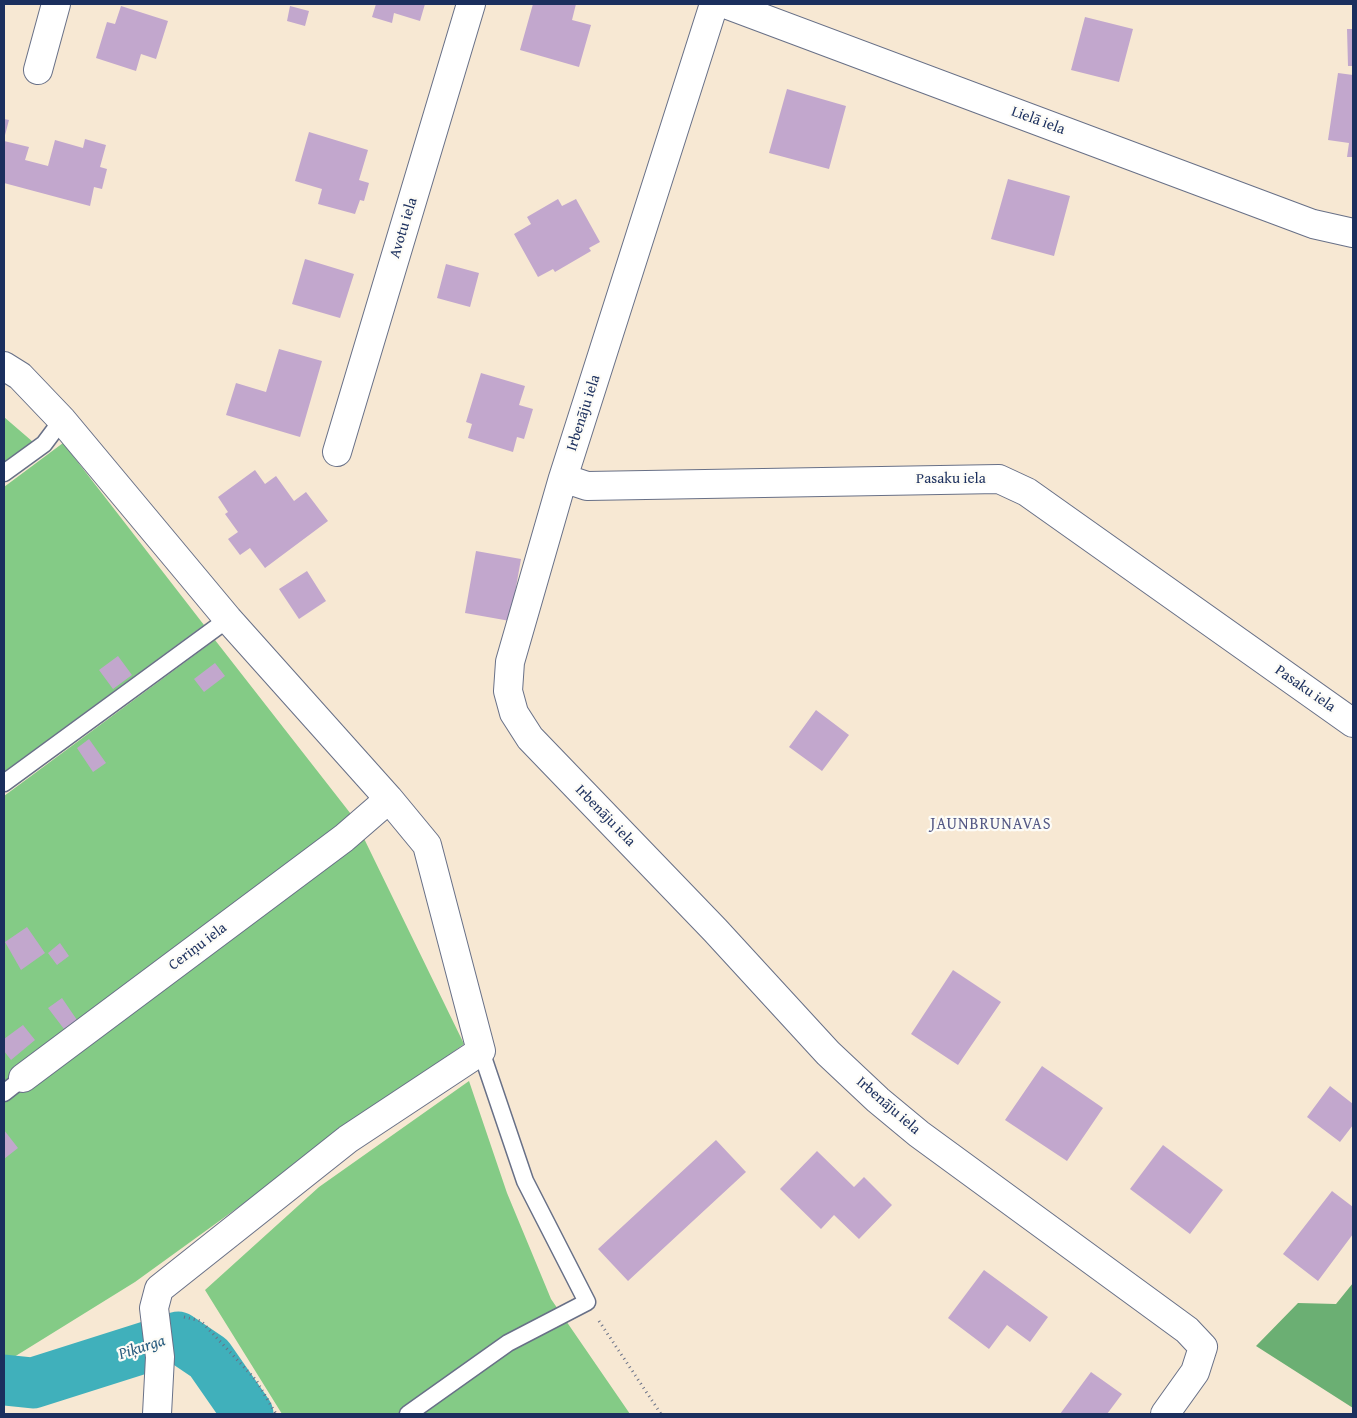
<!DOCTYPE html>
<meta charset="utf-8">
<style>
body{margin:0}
#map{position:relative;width:1357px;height:1418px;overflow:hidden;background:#f7e8d3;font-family:"Gentium Book Plus",serif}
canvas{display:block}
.frame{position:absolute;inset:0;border:5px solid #1b2f5e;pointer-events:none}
</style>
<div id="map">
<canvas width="1357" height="1418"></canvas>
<div class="frame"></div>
</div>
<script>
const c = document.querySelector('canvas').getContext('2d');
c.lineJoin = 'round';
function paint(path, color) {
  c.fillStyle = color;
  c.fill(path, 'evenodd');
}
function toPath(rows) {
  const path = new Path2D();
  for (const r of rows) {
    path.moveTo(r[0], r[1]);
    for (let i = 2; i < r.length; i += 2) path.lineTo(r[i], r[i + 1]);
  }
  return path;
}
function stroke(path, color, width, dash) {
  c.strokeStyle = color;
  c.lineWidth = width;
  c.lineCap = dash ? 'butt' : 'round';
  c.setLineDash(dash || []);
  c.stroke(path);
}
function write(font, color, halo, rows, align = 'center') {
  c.font = font + ' "Gentium Book Plus",serif';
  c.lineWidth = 4.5;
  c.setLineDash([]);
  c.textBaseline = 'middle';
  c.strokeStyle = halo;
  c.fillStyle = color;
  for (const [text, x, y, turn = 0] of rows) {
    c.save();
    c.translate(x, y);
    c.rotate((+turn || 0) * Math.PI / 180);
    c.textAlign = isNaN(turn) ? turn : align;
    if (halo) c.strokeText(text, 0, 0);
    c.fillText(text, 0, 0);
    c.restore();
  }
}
paint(toPath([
 [4,417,33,442,4,463],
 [63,443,204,625,4,772,4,487],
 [215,640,354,818,464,1044,135,1282,14,1357,4,1355,4,796],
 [469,1081,507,1193,551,1299,630,1414,282,1414,205,1290,319,1187]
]), '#84cb86');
paint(toPath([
 [1353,1283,1353,1408,1256,1346,1298,1303,1336,1304]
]), '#6baf73');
stroke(toPath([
 [4,1380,33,1383,178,1337,209,1358,248,1414]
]), '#40b0bb', 51);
paint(toPath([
 [376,4,425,4,420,21,394,13,392,23,372,17],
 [533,4,576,4,572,20,591,25,579,67,520,50],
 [121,6,168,21,156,59,141,54,136,71,96,58,107,22,115,24],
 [290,6,309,11,305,26,287,21],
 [1085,17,1133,29,1119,82,1071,70],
 [1347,29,1353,29,1353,66,1348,66],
 [1338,73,1353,75,1353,157,1347,157,1349,143,1328,140],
 [787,89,846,106,829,169,769,153],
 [4,119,9,120,4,139],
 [309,132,368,150,359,180,369,183,364,201,360,200,355,214,318,204,322,189,295,181],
 [85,139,106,145,100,167,107,169,102,189,94,187,90,206,4,183,4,141,29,147,25,160,48,166,55,140,83,148],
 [1008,179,1070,196,1054,256,991,239],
 [558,199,562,206,576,199,600,242,589,248,591,251,555,272,553,269,538,277,514,234,531,224,527,217],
 [305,259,354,274,340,318,292,304],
 [446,264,479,273,470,307,437,298],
 [279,349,322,361,300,437,226,415,236,383,266,392],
 [481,373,525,386,519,405,533,409,524,439,517,437,513,452,468,438,472,424,466,422],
 [255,470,265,484,276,476,294,501,306,492,328,521,265,568,250,548,240,555,228,539,238,532,225,514,228,512,218,497],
 [476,551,521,559,510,621,465,613],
 [307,571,326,601,299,619,279,589],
 [118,656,132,675,113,689,99,670],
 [215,663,225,676,204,692,194,679],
 [816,710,849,735,822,771,789,747],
 [89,739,106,763,93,772,77,748],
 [27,927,45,953,21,970,5,942],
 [60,943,69,956,57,965,48,953],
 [953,970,1001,1002,958,1065,911,1034],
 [62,998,77,1020,64,1029,48,1008],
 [23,1025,35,1040,11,1060,4,1051,4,1039],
 [1042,1066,1103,1108,1067,1161,1005,1120],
 [1330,1086,1353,1104,1353,1125,1340,1142,1307,1117],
 [4,1130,18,1148,4,1159],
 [716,1140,746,1172,628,1281,598,1249],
 [1163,1145,1223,1190,1190,1234,1130,1189],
 [817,1151,854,1187,864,1177,892,1205,859,1239,834,1215,821,1229,780,1189],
 [1332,1191,1353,1207,1353,1234,1318,1281,1283,1254],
 [984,1270,1048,1317,1030,1342,1007,1325,989,1349,948,1318],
 [1091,1372,1122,1394,1107,1414,1060,1414]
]), '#c2a7cd');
const service = toPath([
 [4,473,44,444,62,420],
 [4,783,228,619],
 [4,1093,23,1078],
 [408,1414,508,1343,587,1302,525,1181,481,1051]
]);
const minor = toPath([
 [714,4,563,478,510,662,508,691,514,713,530,738,715,930,828,1053,878,1100,919,1134,1187,1330,1203,1347,1195,1372,1165,1414],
 [725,4,1313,224,1353,233],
 [38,70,56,4],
 [4,366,20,376,62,420,228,619,389,799,427,845,481,1051,348,1139,159,1289,154,1308,160,1357,157,1414],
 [337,452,471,4],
 [563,478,587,486,999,479,1027,492,1353,723],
 [23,1078,344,838,389,799]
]);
stroke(service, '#687087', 19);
stroke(minor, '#687087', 30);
stroke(toPath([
 [184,1317,201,1321,256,1380,276,1414],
 [599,1321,661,1414]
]), '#687087', 3, [1, 4]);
stroke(service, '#fff', 16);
stroke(minor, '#fff', 28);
write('15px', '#1b2f5e', '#fdfcf7', [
 ["Lielā iela",1038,121,20],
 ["Avotu iela",404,228,-73],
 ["Irbenāju iela",584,413,-72],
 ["Pasaku iela",951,479],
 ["Pasaku iela",1305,689,35],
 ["Irbenāju iela",605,816,46],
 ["Ceriņu iela",198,947,-37],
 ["Irbenāju iela",888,1106,41]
]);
c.letterSpacing = '1px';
write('16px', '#555985', '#fdfcf7', [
 ["JAUNBRUNAVAS",991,825]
]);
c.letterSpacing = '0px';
write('italic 16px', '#285c7f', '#fdfcf7', [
 ["Piķurga",142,1348,-18]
]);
</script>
